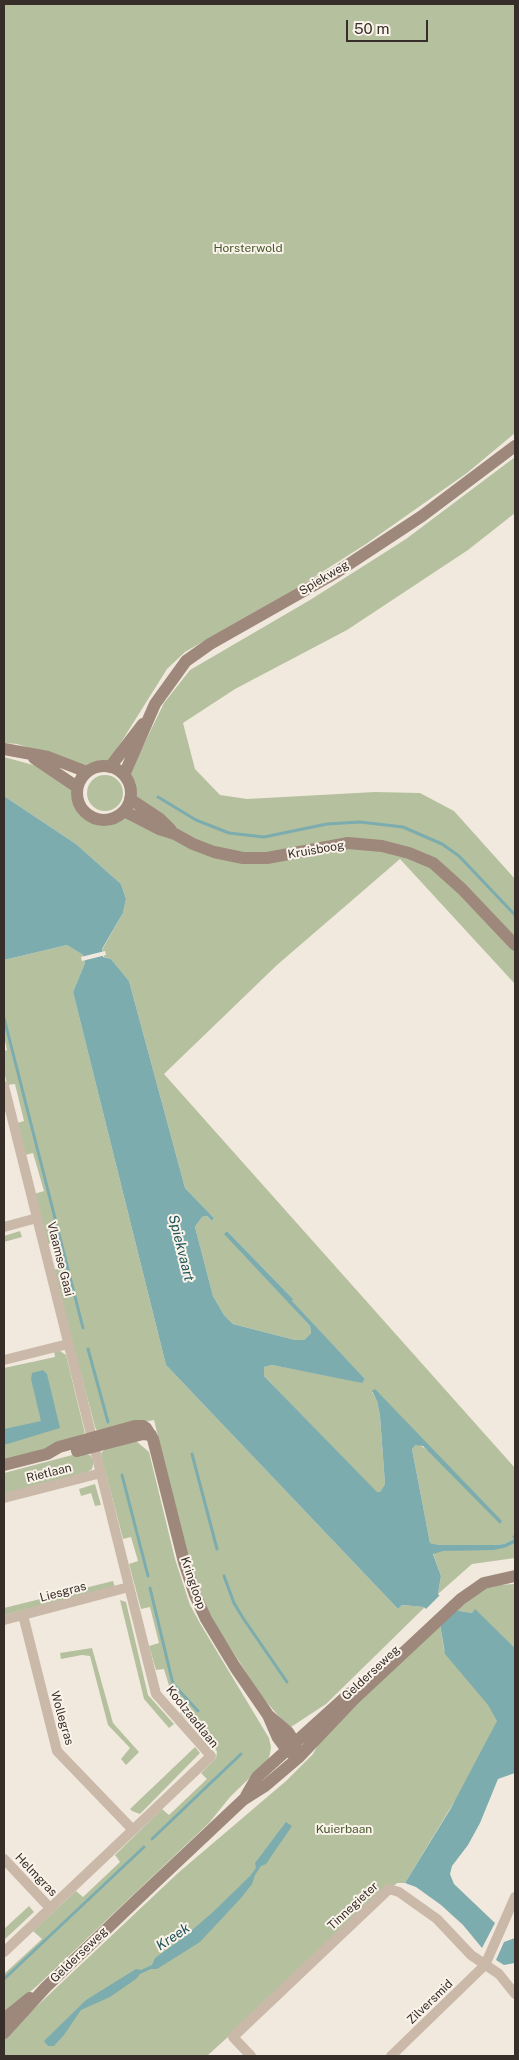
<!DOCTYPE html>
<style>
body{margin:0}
#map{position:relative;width:519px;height:2060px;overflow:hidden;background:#f2e9de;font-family:"Public Sans",sans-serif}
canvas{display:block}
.frame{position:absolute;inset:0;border:5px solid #382e29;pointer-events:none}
.scale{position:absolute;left:346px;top:20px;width:82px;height:22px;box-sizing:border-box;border:2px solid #382e29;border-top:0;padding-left:6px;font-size:15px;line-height:18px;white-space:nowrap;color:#382e29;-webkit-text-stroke:4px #faf3ea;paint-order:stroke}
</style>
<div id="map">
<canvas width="519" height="2060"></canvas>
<div class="frame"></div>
<div class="scale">50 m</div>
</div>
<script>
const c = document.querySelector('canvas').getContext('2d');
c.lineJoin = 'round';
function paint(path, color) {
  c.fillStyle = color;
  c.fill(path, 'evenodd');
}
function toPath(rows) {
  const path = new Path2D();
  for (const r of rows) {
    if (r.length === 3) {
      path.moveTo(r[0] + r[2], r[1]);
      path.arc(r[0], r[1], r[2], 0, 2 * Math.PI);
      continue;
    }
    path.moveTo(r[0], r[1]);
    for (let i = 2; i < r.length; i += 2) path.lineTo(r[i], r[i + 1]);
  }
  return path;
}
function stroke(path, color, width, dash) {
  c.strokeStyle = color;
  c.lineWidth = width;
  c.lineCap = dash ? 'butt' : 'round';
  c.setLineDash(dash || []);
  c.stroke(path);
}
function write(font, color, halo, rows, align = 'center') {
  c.font = font + ' "Public Sans",sans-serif';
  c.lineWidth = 4;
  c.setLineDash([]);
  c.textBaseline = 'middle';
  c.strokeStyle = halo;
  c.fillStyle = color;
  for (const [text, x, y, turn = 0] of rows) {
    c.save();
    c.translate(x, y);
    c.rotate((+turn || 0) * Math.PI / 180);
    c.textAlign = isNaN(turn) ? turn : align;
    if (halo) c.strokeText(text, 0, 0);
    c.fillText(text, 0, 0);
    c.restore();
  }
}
paint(toPath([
 [4,4,515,4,515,433,467,473,366,544,300,586,185,652,167,669,110,760,87,766,17,744,4,743],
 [515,457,515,513,468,550,347,630,235,689,183,723,195,769,220,795,247,799,375,792,420,793,454,811,515,879,515,984,400,859,277,965,164,1074,515,1468,514,1539,504,1544,494,1545,439,1545,430,1543,412,1449,414,1445,418,1444,429,1451,375,1390,372,1392,377,1401,380,1416,385,1484,380,1492,376,1492,264,1376,264,1367,272,1365,362,1382,365,1379,290,1300,293,1299,227,1231,225,1234,310,1326,311,1333,304,1340,295,1340,233,1324,224,1315,213,1296,195,1227,202,1217,207,1216,212,1221,214,1218,185,1188,129,981,111,959,104,957,102,950,123,913,126,899,121,884,76,844,4,796,4,757,37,766,71,789,78,810,82,816,93,822,112,824,126,817,135,810,136,798,129,775,164,703,190,670,310,600,406,539],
 [105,793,18],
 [67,945,83,955,85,963,73,992,166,1365,398,1609,402,1605,425,1607,326,1704,291,1727,283,1721,262,1697,208,1613,190,1567,154,1420,97,1431,95,1427,53,1270,64,1267,57,1242,47,1244,34,1194,44,1191,33,1153,25,1155,17,1123,24,1121,15,1084,7,1085,4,1070,4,1051,7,1050,4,1036,4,960],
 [20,1231,22,1237,4,1242,4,1236],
 [54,1351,60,1351,66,1355,85,1433,67,1442,4,1461,4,1368,55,1357],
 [136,1441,149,1452,175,1559,190,1605,201,1625,269,1738,271,1747,270,1754,268,1760,230,1797,209,1823,38,1985,4,2015,4,1974,42,1939,33,1931,76,1891,83,1897,120,1862,115,1855,162,1809,169,1815,207,1779,201,1773,216,1758,217,1752,215,1748,180,1713,185,1707,170,1689,164,1669,156,1670,149,1646,159,1643,150,1607,141,1609,129,1564,138,1561,131,1537,123,1539,103,1463,101,1453,107,1447],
 [80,1453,90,1455,94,1461,92,1469,86,1473,4,1494,4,1473],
 [95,1484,101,1505,95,1506,91,1493,81,1496,79,1489],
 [515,1543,515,1558,472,1564,438,1594,441,1576,433,1553,436,1551,507,1547],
 [113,1581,115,1587,4,1615,4,1608],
 [515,1584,515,1648,475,1610,472,1613,454,1610,481,1586],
 [120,1600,126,1602,148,1695,174,1724,169,1728,144,1699],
 [440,1624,444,1650,507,1725,451,1807,405,1883,397,1883,207,2056,4,2056,4,2037,178,1873,286,1781,313,1754,325,1732],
 [92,1648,113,1723,139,1752,126,1765,121,1759,130,1748,108,1725,90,1656,82,1655,61,1659,60,1653],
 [195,1747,200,1753,140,1814,132,1811,130,1809],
 [29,1906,34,1912,4,1940,4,1929]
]), '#b5c19e');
paint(toPath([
 [4,796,76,844,121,884,126,899,123,913,102,949,103,957,111,959,129,981,185,1188,214,1218,212,1221,207,1216,202,1217,195,1227,213,1296,224,1315,233,1324,295,1340,304,1340,311,1333,310,1326,224,1234,227,1231,294,1300,291,1300,365,1379,362,1383,272,1365,264,1367,264,1376,377,1492,380,1492,385,1484,380,1416,377,1401,372,1391,375,1389,502,1521,500,1524,423,1446,415,1445,412,1449,430,1543,439,1545,494,1545,504,1544,514,1539,512,1536,515,1535,515,1543,507,1547,494,1550,443,1551,433,1554,441,1576,438,1594,454,1610,472,1613,475,1609,515,1648,515,1773,498,1779,480,1823,468,1845,452,1866,450,1874,454,1884,495,1923,482,1948,463,1925,441,1905,416,1887,405,1883,451,1808,497,1721,488,1705,445,1654,440,1624,424,1607,402,1605,398,1609,166,1365,73,992,85,963,83,955,67,945,4,960],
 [43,1370,47,1374,60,1428,4,1445,4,1429,41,1421,31,1379,32,1373],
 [286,1822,292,1826,266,1864,261,1866,255,1875,252,1884,241,1898,200,1942,157,1969,151,1969,140,1974,136,1979,110,1997,81,2010,64,2035,54,2046,48,2046,44,2041,86,2000,136,1969,141,1970,152,1965,155,1958,183,1938,213,1912,250,1876,256,1868,255,1863],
 [515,1938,515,1963,504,1965,496,1960,504,1942]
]), '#7dacaf');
paint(toPath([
 [105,951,106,955,82,961,81,957],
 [441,1594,455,1608,437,1625,424,1611]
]), '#f2e9de');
stroke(toPath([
 [158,797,196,820,229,833,264,837,327,824,360,822,403,827,442,844,459,856,515,915],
 [4,1018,83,1328],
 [88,1349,108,1422],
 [192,1454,217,1549],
 [122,1475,148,1576],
 [224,1576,234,1603,243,1618,287,1682],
 [150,1588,173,1684,198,1711],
 [152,1839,241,1754],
 [4,1979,144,1847]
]), '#7dacaf', 3);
stroke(toPath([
 [4,1086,156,1694,211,1756,4,1952],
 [4,1227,37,1218],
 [4,1360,68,1344],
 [4,1498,101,1473],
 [23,1615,57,1751,133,1830],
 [4,1620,129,1587],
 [4,1859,50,1908],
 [251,2056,233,2037,389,1889,399,1892,437,1919,471,1955,499,1974,515,1994],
 [391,2056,485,1965,515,1897]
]), '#cab9a9', 10);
stroke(toPath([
 [4,749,48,757,87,772],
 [34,758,77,787],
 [104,793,27],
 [110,767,143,724],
 [124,775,155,704,186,661,210,644,337,572,422,516,515,446],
 [130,799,160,819,171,830],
 [124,811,159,829,175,834,193,844,214,852,243,858,267,858,348,843,382,846,409,853,433,863,462,889,515,945],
 [77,1451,143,1434,151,1435],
 [4,1465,47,1454,59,1447,135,1426,143,1426,146,1428,153,1439,184,1562,195,1595,206,1619,235,1667,268,1715,288,1732,295,1743,298,1758,287,1750,278,1738,268,1715],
 [246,1796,257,1777,350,1693],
 [4,2019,30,1998],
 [4,2033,46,1987,140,1897,243,1800,265,1786,298,1758,354,1699,461,1599,484,1583,515,1576]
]), '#9e887b', 12);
write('12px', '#46562d', '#faf3ea', [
 ["Horsterwold",248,248],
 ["Kuierbaan",344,1829]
]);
write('12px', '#382e29', '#faf3ea', [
 ["Spiekweg",324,578,-31],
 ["Kruisboog",316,850,-10],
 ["Vlaamse Gaai",60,1259,76],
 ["Rietlaan",49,1473,-14],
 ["Kringloop",193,1583,71],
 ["Liesgras",63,1592,-15],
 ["Gelderseweg",371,1673,-43],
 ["Koolzaadlaan",192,1717,51],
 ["Wollegras",62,1718,74],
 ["Helmgras",36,1875,46],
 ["Tinnegieter",353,1906,-43],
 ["Gelderseweg",79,1955,-44],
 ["Zilversmid",430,2002,-44]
]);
write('italic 14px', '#1f5459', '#faf3ea', [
 ["Spiekvaart",181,1248,76],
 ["Kreek",173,1937,-34]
]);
</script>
